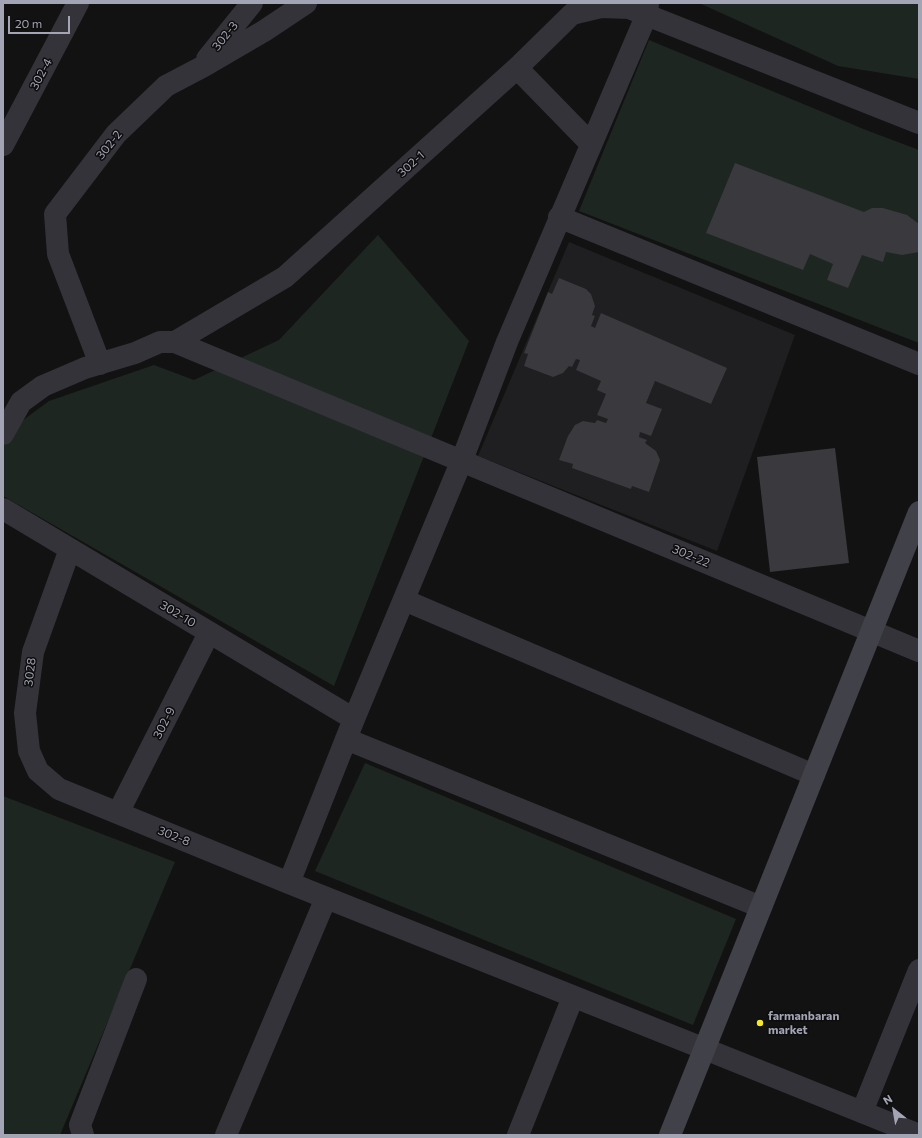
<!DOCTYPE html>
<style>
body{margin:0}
#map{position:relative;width:922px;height:1138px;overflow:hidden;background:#121213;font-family:Commissioner,sans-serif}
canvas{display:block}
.frame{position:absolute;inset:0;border:4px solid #a3a4b4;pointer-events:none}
.north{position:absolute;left:874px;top:1090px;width:40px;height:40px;-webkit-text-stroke:3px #0d0d0e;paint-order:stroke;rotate:329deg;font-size:11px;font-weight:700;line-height:16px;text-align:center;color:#a3a4b4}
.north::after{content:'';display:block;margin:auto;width:14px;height:18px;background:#a3a4b4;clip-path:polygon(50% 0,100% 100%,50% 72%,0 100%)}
.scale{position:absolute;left:8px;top:16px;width:62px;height:18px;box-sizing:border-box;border:2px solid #a3a4b4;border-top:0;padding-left:5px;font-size:12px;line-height:14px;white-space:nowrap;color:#a3a4b4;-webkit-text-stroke:3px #0d0d0e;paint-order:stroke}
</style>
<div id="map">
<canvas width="922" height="1138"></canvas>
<div class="frame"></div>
<div class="north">N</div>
<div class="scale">20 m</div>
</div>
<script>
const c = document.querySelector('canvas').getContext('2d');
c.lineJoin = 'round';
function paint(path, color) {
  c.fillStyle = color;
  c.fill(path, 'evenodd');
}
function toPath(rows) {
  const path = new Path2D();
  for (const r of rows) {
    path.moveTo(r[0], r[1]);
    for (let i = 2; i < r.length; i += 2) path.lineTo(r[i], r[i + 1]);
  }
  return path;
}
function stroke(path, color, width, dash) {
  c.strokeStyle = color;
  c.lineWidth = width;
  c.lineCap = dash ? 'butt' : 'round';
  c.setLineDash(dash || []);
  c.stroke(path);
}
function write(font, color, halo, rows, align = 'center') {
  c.font = font + ' Commissioner,sans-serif';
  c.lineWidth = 3;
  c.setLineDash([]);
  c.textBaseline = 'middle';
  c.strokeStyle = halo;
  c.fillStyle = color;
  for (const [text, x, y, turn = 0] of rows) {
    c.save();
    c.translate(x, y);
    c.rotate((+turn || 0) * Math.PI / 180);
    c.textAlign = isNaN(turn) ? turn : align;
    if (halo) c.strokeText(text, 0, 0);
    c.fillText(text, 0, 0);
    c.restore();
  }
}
paint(toPath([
 [569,242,795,335,717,551,478,456]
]), '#1f1e20');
paint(toPath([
 [699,3,919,3,919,79,838,66],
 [649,40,866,130,919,150,919,343,579,211],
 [378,235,469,341,334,686,3,496,3,435,49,401,154,365,194,380,279,340],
 [365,763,736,919,693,1025,315,871],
 [3,796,175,862,60,1135,3,1135]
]), '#1e2621');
paint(toPath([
 [735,163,864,212,872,208,883,208,907,215,919,224,919,252,902,255,886,252,883,262,862,255,848,288,827,280,833,264,810,254,803,270,706,233],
 [559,278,586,289,591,294,595,306,592,315,595,316,591,326,595,328,601,313,727,368,711,404,655,381,646,403,662,409,651,436,640,432,639,437,647,440,645,443,656,451,660,460,649,492,632,486,631,489,572,468,573,464,559,460,568,436,575,425,583,421,595,423,597,420,606,423,608,419,597,415,606,394,597,390,601,381,576,370,580,360,576,359,572,367,569,366,563,373,553,377,524,366,528,354,524,353,548,292,552,294],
 [835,448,849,563,770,572,757,457]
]), '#39393e');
stroke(toPath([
 [207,59,252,3],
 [517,68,591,144],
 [3,145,78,3],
 [559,217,919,364],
 [175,342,285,277,517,68,572,14,601,7,629,8,919,123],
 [100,364,58,254,55,214,116,134,166,86,204,66,264,31,306,3],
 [3,434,21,402,43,386,85,368,135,353,160,342,175,342,919,651],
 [3,509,354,719],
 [70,549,33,652,25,713,29,751,38,771,59,789,289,883,705,1049],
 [404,600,814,775],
 [346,739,761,907],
 [118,813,209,633],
 [289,883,354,719,462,460,507,342,647,14,648,3],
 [862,1112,919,970],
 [83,1135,80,1125,136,979],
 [226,1135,326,898],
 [518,1135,573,997]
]), '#333339', 22);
stroke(toPath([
 [705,1049,919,1135]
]), '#333339', 22);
stroke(toPath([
 [670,1135,919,512]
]), '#414149', 22);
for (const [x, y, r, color] of [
 [760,1023,4,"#f6e727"]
]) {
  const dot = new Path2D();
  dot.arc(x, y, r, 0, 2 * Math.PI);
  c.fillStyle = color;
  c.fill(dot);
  stroke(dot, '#0d0d0e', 1.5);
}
write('12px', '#a3a4b4', '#0d0d0e', [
 ["302-3",225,36,-51],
 ["302-4",41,74,-62],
 ["302-2",109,145,-51],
 ["302-1",411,164,-42],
 ["302-22",691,556,23],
 ["302-10",178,614,31],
 ["3028",30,672,-83],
 ["302-9",164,723,-63],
 ["302-8",174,836,22]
]);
write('bold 12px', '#a3a4b4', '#0d0d0e', [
 ["farmanbaran",768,1016],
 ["market",768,1030]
], 'left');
</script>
